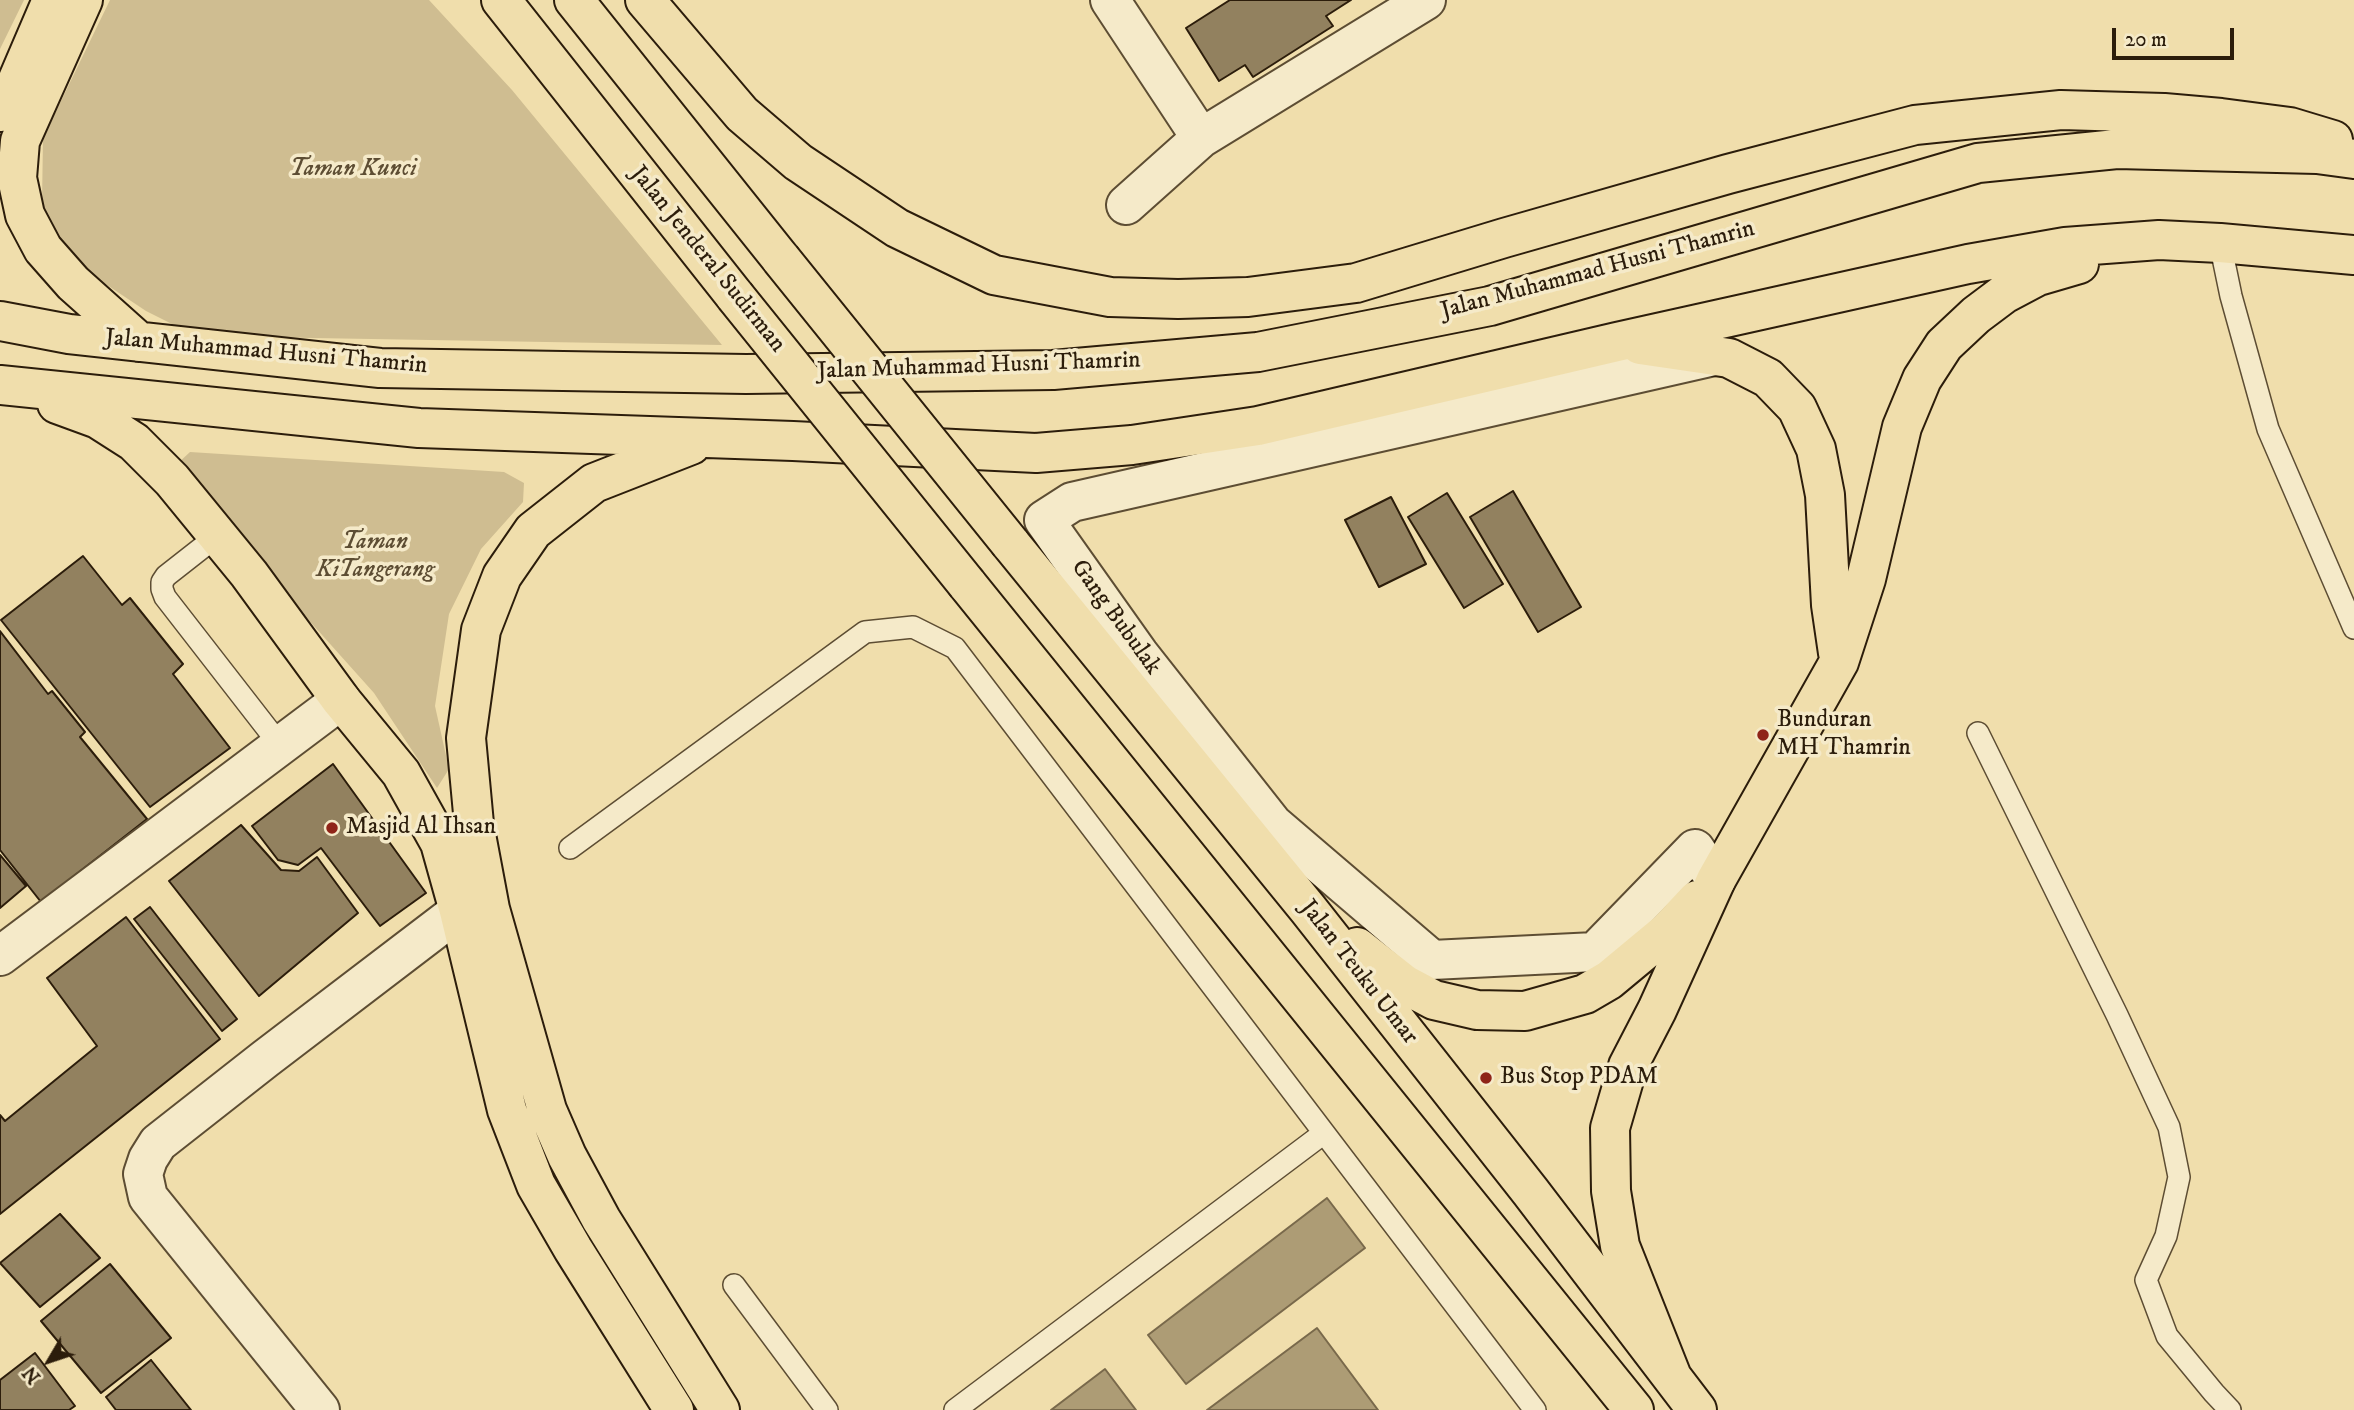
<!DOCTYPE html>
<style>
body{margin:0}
#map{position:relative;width:2354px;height:1410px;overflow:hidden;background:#f0deac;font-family:"IM FELL DW Pica",serif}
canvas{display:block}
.north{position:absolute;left:14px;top:1326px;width:70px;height:70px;-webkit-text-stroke:5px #f5eac9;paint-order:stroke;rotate:231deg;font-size:19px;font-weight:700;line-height:28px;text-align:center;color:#2c1d0b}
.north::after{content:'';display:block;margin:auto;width:24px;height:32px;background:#2c1d0b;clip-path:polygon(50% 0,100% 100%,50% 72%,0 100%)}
.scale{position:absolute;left:2112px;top:28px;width:122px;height:32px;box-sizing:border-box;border:4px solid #2c1d0b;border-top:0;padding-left:9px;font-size:21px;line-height:24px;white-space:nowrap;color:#2c1d0b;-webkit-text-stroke:5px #f5eac9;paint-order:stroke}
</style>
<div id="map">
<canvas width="2354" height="1410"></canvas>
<div class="north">N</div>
<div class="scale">20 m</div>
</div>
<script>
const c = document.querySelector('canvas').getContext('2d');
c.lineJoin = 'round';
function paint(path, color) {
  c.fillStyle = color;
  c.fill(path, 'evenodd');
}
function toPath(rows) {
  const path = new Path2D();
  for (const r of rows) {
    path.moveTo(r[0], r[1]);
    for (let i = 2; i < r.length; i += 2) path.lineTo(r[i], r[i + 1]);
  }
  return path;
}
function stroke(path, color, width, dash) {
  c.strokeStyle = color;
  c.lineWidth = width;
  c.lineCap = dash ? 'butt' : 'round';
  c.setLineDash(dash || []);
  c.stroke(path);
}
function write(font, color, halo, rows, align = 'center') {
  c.font = font + ' "IM FELL DW Pica",serif';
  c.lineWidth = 7;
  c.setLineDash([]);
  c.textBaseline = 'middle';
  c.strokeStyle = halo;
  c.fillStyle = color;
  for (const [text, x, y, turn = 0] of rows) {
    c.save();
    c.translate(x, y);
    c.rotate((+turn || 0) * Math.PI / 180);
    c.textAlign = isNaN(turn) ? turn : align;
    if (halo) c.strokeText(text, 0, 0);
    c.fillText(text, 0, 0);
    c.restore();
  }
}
paint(toPath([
 [0,0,24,0,0,49],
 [110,0,429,0,512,90,722,345,196,336,146,311,95,277,54,239,42,203,43,138],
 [190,452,504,472,524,483,523,502,481,549,449,614,435,706,449,769,437,788,374,693,185,482,176,465]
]), '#cfbd91');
const water = toPath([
 [1327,1198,1365,1248,1186,1384,1148,1335,1327,1198],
 [1317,1328,1378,1410,1207,1410,1317,1328],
 [1105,1369,1136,1410,1051,1410,1105,1369]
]);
paint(water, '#ad9c75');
stroke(water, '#79694b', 2);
const building = toPath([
 [1230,0,1351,0,1326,16,1333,26,1253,77,1245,65,1219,81,1186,28,1230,0],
 [1513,491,1581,607,1538,632,1470,517,1513,491],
 [1447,493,1503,584,1464,608,1408,517,1447,493],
 [1391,497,1426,564,1379,587,1345,520,1391,497],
 [83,556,122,605,130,598,183,664,173,674,230,748,150,807,1,620,83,556],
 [0,631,48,694,52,691,85,732,80,737,147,819,41,902,0,850,0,631],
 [333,764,426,893,380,926,321,848,298,865,278,860,252,826,333,764],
 [241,825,281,870,299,871,317,857,358,913,259,996,169,881,241,825],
 [0,855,26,886,0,908,0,855],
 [150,907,237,1019,222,1031,134,919,150,907],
 [126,917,220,1039,0,1214,0,1115,5,1121,97,1046,47,978,126,917],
 [60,1214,100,1258,40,1307,0,1263,60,1214],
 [110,1264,171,1338,101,1393,41,1321,110,1264],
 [35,1353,75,1406,69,1410,0,1410,0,1380,35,1353],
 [151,1360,191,1410,116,1410,106,1397,151,1360]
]);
paint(building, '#92815f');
stroke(building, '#2c1d0b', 2);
const lane = toPath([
 [2220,243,2231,296,2268,429,2354,628],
 [217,536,166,576,162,582,162,589,165,597,280,745],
 [1978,733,2117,1015,2169,1127,2179,1177,2166,1236,2146,1280,2167,1336,2214,1393,2230,1410],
 [570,848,865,632,913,627,955,648,1535,1410],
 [734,1285,827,1410],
 [955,1410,1324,1133]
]);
const street = toPath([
 [1110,0,1201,138],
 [1126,205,1201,138,1426,0],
 [1714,356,1072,502,1044,520,1139,654,1273,824,1432,960,1595,952,1695,849,1716,880],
 [0,956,341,700],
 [320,1410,148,1197,143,1174,148,1159,158,1143,265,1059,459,911]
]);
const primary = toPath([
 [83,0,20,141,17,178,25,215,43,249,73,283,139,342],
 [501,0,735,296],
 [574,0,781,259],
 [645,0,742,114,798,162,897,228,994,275,1110,297,1178,299,1248,297,1356,283,1504,238,1728,174,1915,125,2061,110,2164,113,2221,118,2290,127,2333,140],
 [0,112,10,98,52,0],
 [0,321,69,334,380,368,746,374,1053,370,1258,352,1490,306,1978,163,2117,149,2317,154,2354,159],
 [1640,345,1729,358,1768,378,1797,408,1816,449,1825,495,1831,605,1838,653],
 [0,385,419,428,793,441,1036,453,1132,445,1258,426,1617,342,1968,264,2065,247,2159,240,2220,243,2354,255],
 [57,404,98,419,134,442,172,480,249,574,341,700,401,773,440,843,459,911,507,1110,536,1185,573,1249,674,1410],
 [691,445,594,483,533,531,502,576,481,630,466,738,474,824,490,909,547,1110,567,1156,601,1219,720,1410],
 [1010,543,1308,909,1530,1191,1697,1410],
 [967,584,1634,1410],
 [1357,947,1404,984,1434,1000,1477,1010,1525,1011,1585,994,1609,980,1668,931,1697,900],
 [1672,1377,1620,1246,1611,1191,1610,1128,1628,1066,1657,1010,1716,880,1839,662,1866,579,1902,427,1922,379,1944,345,1976,315,2004,294,2038,276,2079,264]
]);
stroke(lane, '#5d4d33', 24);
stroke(street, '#5d4d33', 42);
stroke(primary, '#2c1d0b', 42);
stroke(lane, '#f5eac9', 21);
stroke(street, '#f5eac9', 38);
stroke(primary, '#f0deac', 38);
const primaryBridge = toPath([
 [781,259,1010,543],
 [735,296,967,584]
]);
stroke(primaryBridge, '#2c1d0b', 42, []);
stroke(primaryBridge, '#f0deac', 38);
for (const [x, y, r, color] of [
 [1763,735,7,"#8f2418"],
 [332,828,7,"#8f2418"],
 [1486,1078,7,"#8f2418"]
]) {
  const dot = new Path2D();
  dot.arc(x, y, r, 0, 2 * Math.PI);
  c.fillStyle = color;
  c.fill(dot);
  stroke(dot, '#f5eac9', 2.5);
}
write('italic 24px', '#5d4d33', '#f5eac9', [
 ["Taman Kunci",353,170],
 ["Taman",375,543],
 ["KiTangerang",375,571]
]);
write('24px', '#2c1d0b', '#f5eac9', [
 ["Jalan Jenderal Sudirman",707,260,51],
 ["Jalan Muhammad Husni Thamrin",1598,271,-15],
 ["Jalan Muhammad Husni Thamrin",266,353,5],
 ["Jalan Muhammad Husni Thamrin",979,367,-2],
 ["Gang Bubulak",1115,618,54],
 ["Jalan Teuku Umar",1358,973,52]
]);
write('24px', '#2c1d0b', '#f5eac9', [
 ["Bunduran",1777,721],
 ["MH Thamrin",1777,749],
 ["Masjid Al Ihsan",346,828],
 ["Bus Stop PDAM",1500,1078]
], 'left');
</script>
